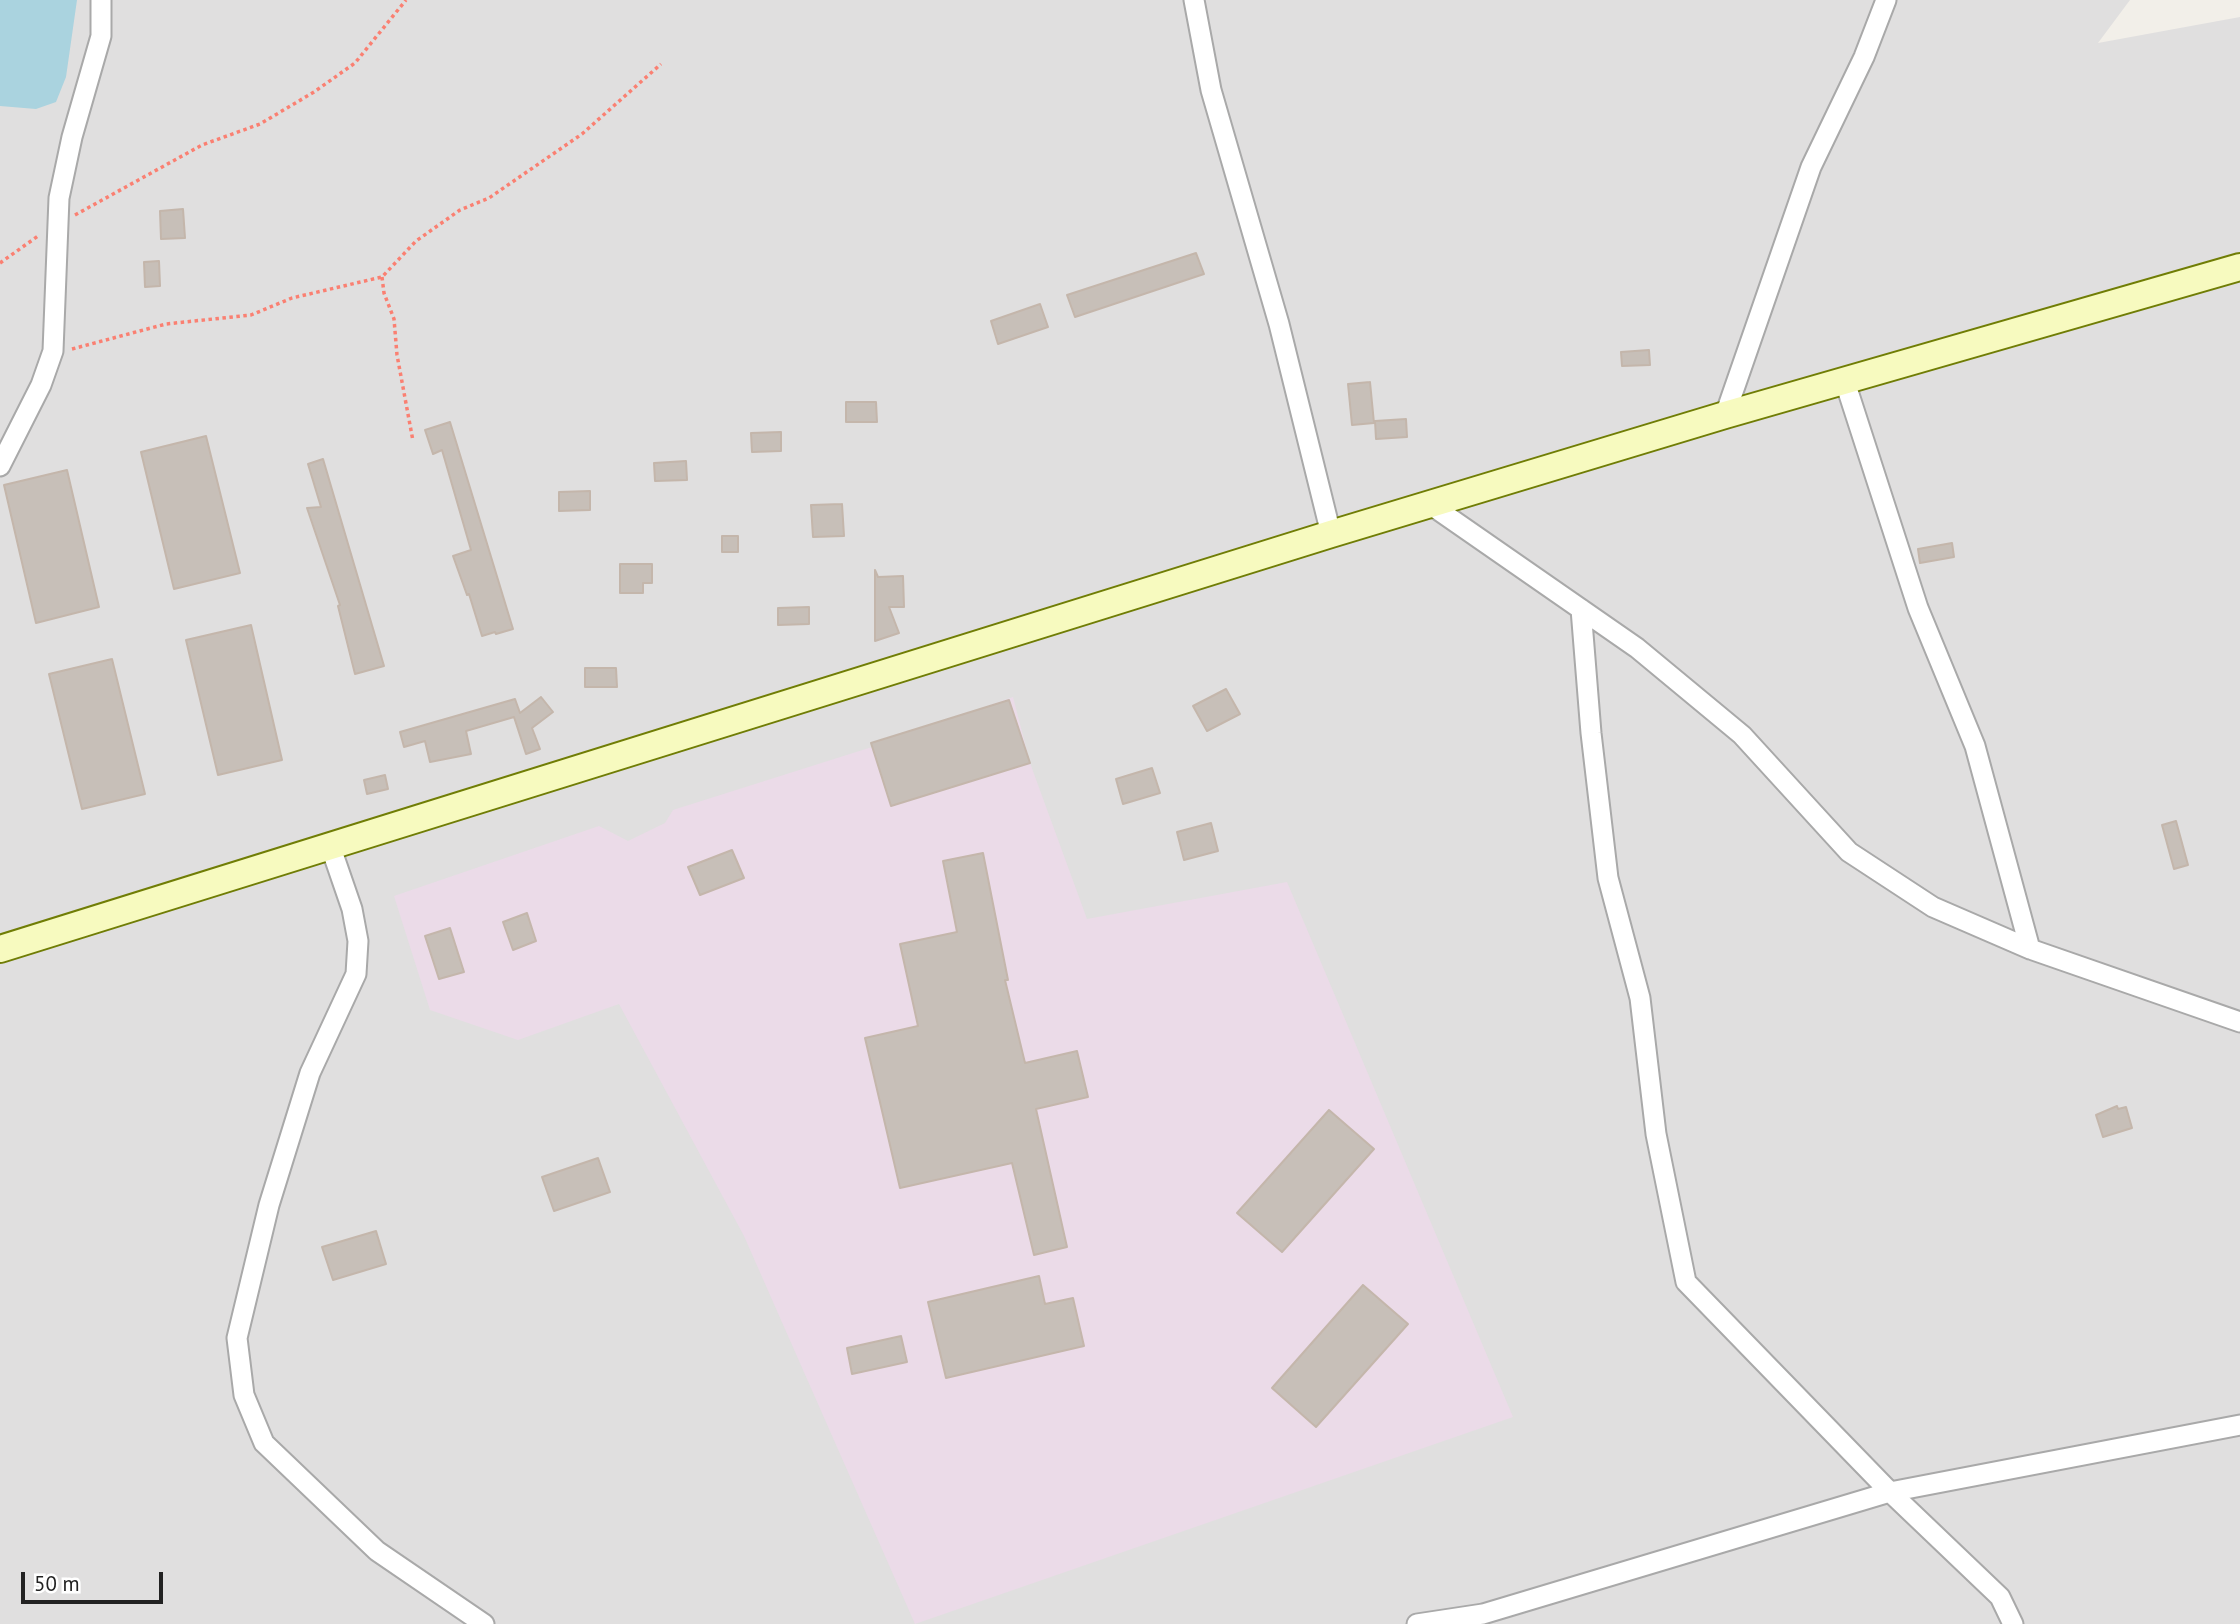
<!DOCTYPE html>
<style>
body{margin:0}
#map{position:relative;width:2240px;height:1624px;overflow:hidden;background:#f2efe9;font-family:"PT Sans",sans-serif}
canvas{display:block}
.scale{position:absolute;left:21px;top:1572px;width:142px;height:32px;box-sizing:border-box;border:4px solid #222;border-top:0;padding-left:9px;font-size:21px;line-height:24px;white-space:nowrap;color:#222;-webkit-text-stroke:5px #fff;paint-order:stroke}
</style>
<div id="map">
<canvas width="2240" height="1624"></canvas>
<div class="scale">50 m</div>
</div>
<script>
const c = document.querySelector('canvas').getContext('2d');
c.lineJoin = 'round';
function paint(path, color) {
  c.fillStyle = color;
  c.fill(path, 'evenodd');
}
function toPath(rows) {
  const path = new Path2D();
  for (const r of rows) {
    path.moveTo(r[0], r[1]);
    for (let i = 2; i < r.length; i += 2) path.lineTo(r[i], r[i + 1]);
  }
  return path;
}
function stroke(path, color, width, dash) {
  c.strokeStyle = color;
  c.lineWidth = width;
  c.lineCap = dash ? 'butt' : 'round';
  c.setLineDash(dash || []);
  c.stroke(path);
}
paint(toPath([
 [0,0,2130,0,2098,43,2240,17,2240,1624,0,1624]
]), '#e0dfdf');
paint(toPath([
 [1013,697,1030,763,1087,919,1287,882,1513,1417,915,1624,744,1236,619,1004,518,1040,430,1010,394,896,599,826,628,841,665,823,673,810,872,747]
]), '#ebdbe8');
paint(toPath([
 [0,0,77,0,66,77,56,102,36,109,0,106]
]), '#aad3df');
const building = toPath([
 [183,209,185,238,161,239,160,211,183,209],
 [1196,253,1204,274,1075,317,1067,295,1196,253],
 [159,261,160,286,145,287,144,262,159,261],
 [1040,304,1048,327,998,344,991,321,1040,304],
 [1649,350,1650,365,1622,366,1621,352,1649,350],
 [1370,382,1374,423,1352,425,1348,384,1370,382],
 [846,402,876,402,877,422,846,422,846,402],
 [1406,419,1407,437,1376,439,1375,421,1406,419],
 [450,422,513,629,496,634,495,632,482,636,469,594,467,595,453,556,471,550,442,450,433,454,425,430,450,422],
 [781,432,781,451,752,452,751,433,781,432],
 [206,436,240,573,174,589,141,452,206,436],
 [323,459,384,666,355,674,338,606,340,605,307,508,321,507,308,464,323,459],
 [686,461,687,480,655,481,654,463,686,461],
 [67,470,99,607,36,623,4,485,67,470],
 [590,491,590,510,559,511,559,492,590,491],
 [842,504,844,536,813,537,811,505,842,504],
 [722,536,738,536,738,552,722,552,722,536],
 [1952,543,1954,557,1920,563,1918,549,1952,543],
 [620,564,652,564,652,583,643,583,643,593,620,593,620,564],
 [875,570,878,577,903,576,904,607,889,607,899,633,875,641,875,570],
 [809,607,809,624,778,625,778,608,809,607],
 [251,625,282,760,218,775,186,640,251,625],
 [112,659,145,794,82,809,49,674,112,659],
 [585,668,616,668,617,687,585,687,585,668],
 [1226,689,1240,714,1207,731,1193,706,1226,689],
 [541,697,553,712,532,728,540,749,526,754,514,717,466,731,471,754,430,762,425,741,404,747,400,732,515,699,520,713,541,697],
 [1009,700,1030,763,891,806,871,743,1009,700],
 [1152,768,1160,793,1123,804,1116,779,1152,768],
 [385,775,388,789,367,794,364,780,385,775],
 [2176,821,2188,865,2174,869,2162,825,2176,821],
 [1211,823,1218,851,1184,860,1177,832,1211,823],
 [732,850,744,878,700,895,688,867,732,850],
 [983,853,1008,980,1005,980,1025,1063,1077,1051,1088,1097,1036,1109,1067,1247,1034,1255,1012,1163,900,1188,865,1038,918,1026,900,944,957,932,943,861,983,853],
 [527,913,536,941,513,950,503,922,527,913],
 [450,928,464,972,439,979,425,936,450,928],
 [2117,1106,2118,1109,2126,1107,2132,1128,2103,1137,2096,1115,2117,1106],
 [1329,1110,1374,1149,1282,1252,1237,1213,1329,1110],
 [598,1158,610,1192,554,1211,542,1177,598,1158],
 [376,1231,386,1264,333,1280,322,1247,376,1231],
 [1039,1276,1045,1304,1073,1298,1084,1346,946,1378,928,1302,1039,1276],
 [1363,1285,1408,1324,1316,1427,1272,1388,1363,1285],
 [901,1336,907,1362,852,1374,847,1348,901,1336]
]);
paint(building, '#c7bfb8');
stroke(building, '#c4b6ab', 2);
const street = toPath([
 [1194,0,1211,90,1279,324,1331,534],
 [1845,382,1918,608,1975,746,2030,949],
 [1725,415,1811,167,1864,57,1886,0],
 [0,466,41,385,53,351,59,198,72,137,101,36,101,0],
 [1431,505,1637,648,1742,735,1849,852,1933,907,2030,949,2240,1022],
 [1581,609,1591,733,1608,878,1640,998,1656,1134,1686,1282,1890,1492,2000,1597,2013,1624],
 [331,848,352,909,358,941,356,974,310,1073,269,1205,237,1338,244,1395,264,1443,377,1551,484,1624],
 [1417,1624,1483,1614,1890,1492,2240,1425]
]);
const secondary = toPath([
 [0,949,1331,534,1725,415,2240,267]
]);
stroke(street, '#a9a9a9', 23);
stroke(secondary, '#707d05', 30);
stroke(toPath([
 [75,215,202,145,260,124,314,92,355,63,406,0],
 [0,263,38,236],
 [382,277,384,293,394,319,397,355,413,441],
 [72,349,166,324,251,315,292,298,382,277,416,241,460,210,489,198,582,134,661,64]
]), '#fa8072', 3.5, [3.5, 3.5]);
stroke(street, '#fff', 19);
stroke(secondary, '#f7fabf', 26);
</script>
